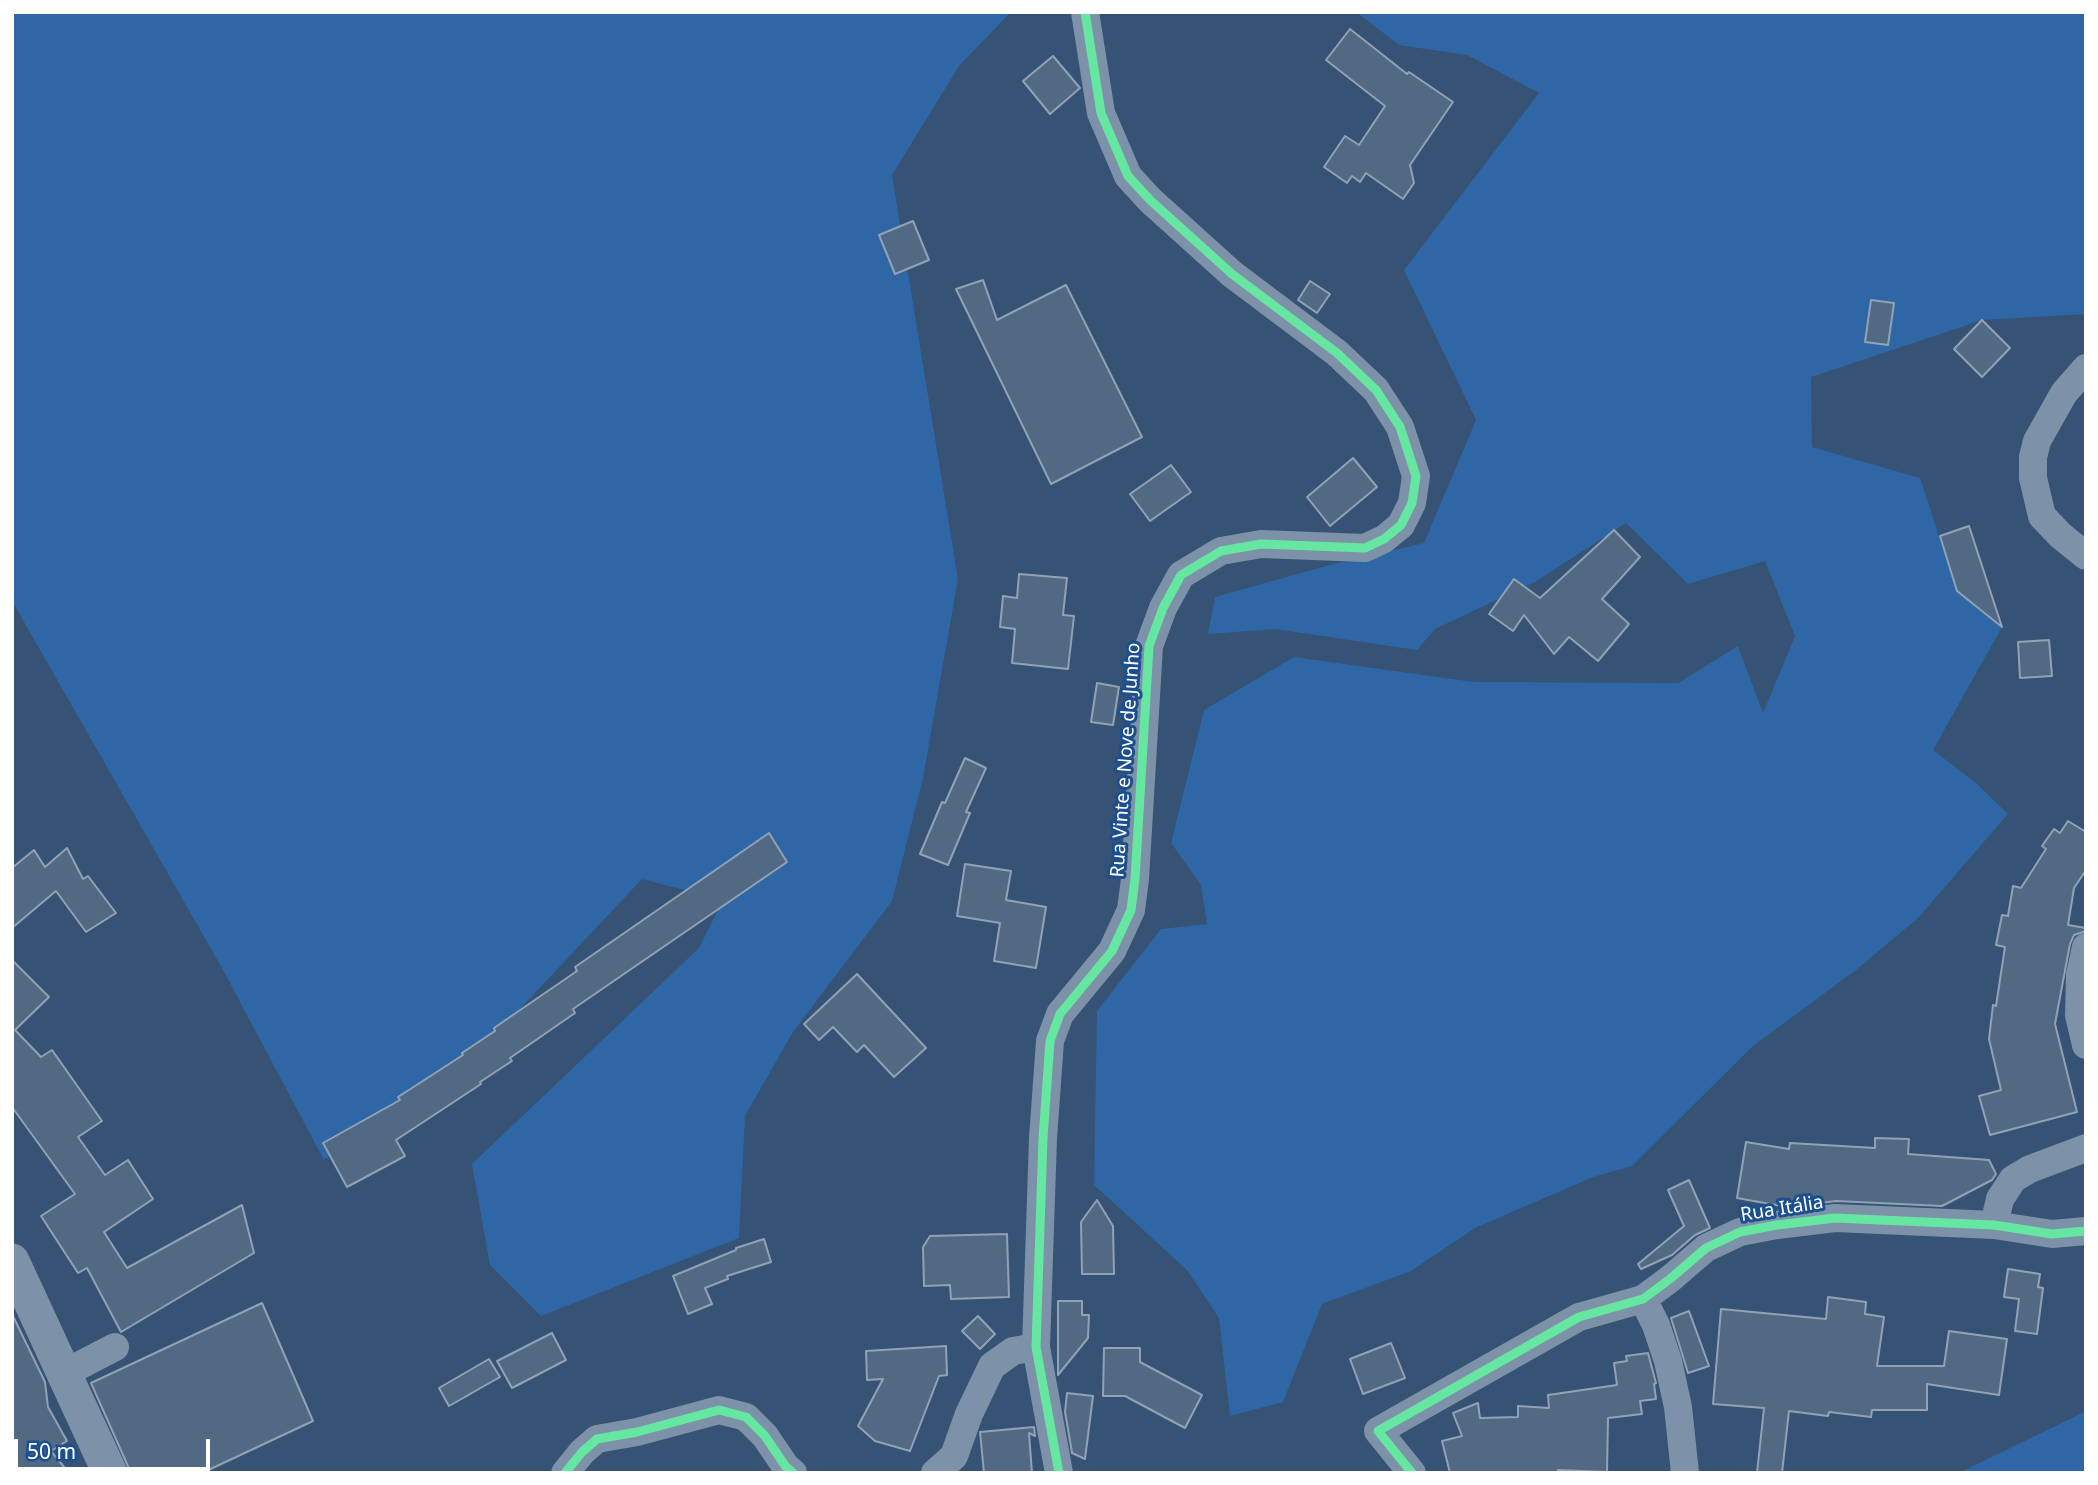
<!DOCTYPE html>
<meta charset="utf-8">
<style>
body{margin:0}
#map{position:relative;width:2098px;height:1485px;overflow:hidden;background:#365274;font-family:"Noto Sans",sans-serif}
canvas{display:block}
.frame{position:absolute;inset:0;border:14px solid #fff;pointer-events:none}
.scale{position:absolute;left:14px;top:1439px;width:196px;height:32px;box-sizing:border-box;border:4px solid #fff;border-top:0;padding-left:9px;font-size:21px;line-height:24px;white-space:nowrap;color:#fff;-webkit-text-stroke:5px #1b4f8f;paint-order:stroke}
</style>
<div id="map">
<canvas width="2098" height="1485"></canvas>
<div class="frame"></div>
<div class="scale">50 m</div>
</div>
<script>
const c = document.querySelector('canvas').getContext('2d');
c.lineJoin = 'round';
function paint(path, color) {
  c.fillStyle = color;
  c.fill(path, 'evenodd');
}
function toPath(rows) {
  const path = new Path2D();
  for (const r of rows) {
    path.moveTo(r[0], r[1]);
    for (let i = 2; i < r.length; i += 2) path.lineTo(r[i], r[i + 1]);
  }
  return path;
}
function stroke(path, color, width, dash) {
  c.strokeStyle = color;
  c.lineWidth = width;
  c.lineCap = dash ? 'butt' : 'round';
  c.setLineDash(dash || []);
  c.stroke(path);
}
function write(font, color, halo, rows, align = 'center') {
  c.font = font + ' "Noto Sans",sans-serif';
  c.lineWidth = 6;
  c.setLineDash([]);
  c.textBaseline = 'middle';
  c.strokeStyle = halo;
  c.fillStyle = color;
  for (const [text, x, y, turn = 0] of rows) {
    c.save();
    c.translate(x, y);
    c.rotate((+turn || 0) * Math.PI / 180);
    c.textAlign = isNaN(turn) ? turn : align;
    if (halo) c.strokeText(text, 0, 0);
    c.fillText(text, 0, 0);
    c.restore();
  }
}
paint(toPath([
 [12,12,1011,12,959,66,892,175,958,579,923,778,892,901,793,1032,745,1116,739,1238,541,1316,490,1265,472,1164,699,948,723,900,642,879,458,1075,324,1160,223,970,12,601],
 [1356,12,2086,12,2086,314,1982,320,1811,377,1812,447,1920,478,1957,591,2002,627,1933,750,1976,783,2008,814,1918,918,1856,970,1753,1046,1632,1166,1593,1177,1475,1228,1411,1271,1322,1304,1283,1402,1230,1416,1219,1318,1187,1270,1094,1185,1097,1011,1161,929,1207,924,1201,885,1171,843,1204,710,1294,657,1474,682,1678,683,1738,646,1763,713,1795,636,1765,561,1688,584,1626,523,1535,582,1435,629,1417,650,1275,629,1208,634,1215,597,1326,566,1424,543,1476,420,1404,270,1539,93,1467,55,1399,45],
 [2086,1411,2086,1473,1959,1473]
]), '#2f66a5');
const building = toPath([
 [1350,29,1407,74,1409,72,1453,102,1410,165,1414,183,1403,199,1366,173,1360,182,1352,176,1347,183,1324,167,1345,136,1359,145,1385,106,1326,60,1350,29],
 [1053,56,1080,88,1050,114,1023,81,1053,56],
 [913,221,929,260,895,274,879,235,913,221],
 [983,280,997,320,1066,285,1142,437,1051,484,956,289,983,280],
 [1310,281,1330,294,1317,313,1298,300,1310,281],
 [1871,300,1894,303,1888,345,1865,342,1871,300],
 [1982,320,2010,348,1982,377,1954,349,1982,320],
 [1353,458,1377,487,1330,526,1307,497,1353,458],
 [1171,465,1191,492,1150,521,1130,494,1171,465],
 [1969,526,2002,627,1957,591,1940,536,1969,526],
 [1614,530,1640,557,1602,599,1629,624,1598,661,1569,637,1554,654,1524,615,1513,631,1489,614,1514,579,1540,598,1614,530],
 [1019,574,1067,578,1063,615,1074,616,1068,669,1012,663,1015,629,1000,627,1003,596,1017,598,1019,574],
 [2049,640,2052,676,2020,678,2018,642,2049,640],
 [1097,683,1119,687,1113,725,1091,722,1097,683],
 [965,758,986,768,966,812,970,813,948,865,920,854,942,802,945,803,965,758],
 [2068,821,2086,832,2086,870,2074,888,2068,925,2086,928,2086,931,2074,935,2070,944,2055,1024,2077,1112,1990,1135,1979,1096,2001,1090,1989,1039,1993,1005,1996,1006,2005,947,1996,945,2002,915,2008,916,2013,886,2021,888,2046,849,2042,846,2054,829,2060,833,2068,821],
 [769,833,787,862,573,1009,575,1013,510,1058,512,1061,480,1082,481,1084,396,1140,405,1156,347,1187,323,1143,400,1100,398,1097,463,1055,462,1053,495,1031,494,1028,577,971,575,967,769,833],
 [67,848,83,879,88,876,116,913,86,932,56,891,12,928,12,868,34,850,45,867,67,848],
 [965,864,1011,871,1006,900,1046,907,1036,968,994,961,1000,923,957,916,965,864],
 [12,960,49,997,15,1030,41,1057,52,1050,102,1121,78,1137,105,1175,128,1160,153,1199,104,1232,127,1268,242,1205,254,1253,121,1332,87,1268,78,1273,41,1216,75,1194,12,1107,12,960],
 [857,974,926,1048,894,1077,864,1045,857,1052,833,1027,819,1040,804,1024,857,974],
 [1875,1138,1909,1139,1908,1154,1989,1160,1996,1174,1992,1180,1942,1206,1836,1201,1787,1207,1737,1198,1746,1142,1789,1149,1790,1143,1875,1148,1875,1138],
 [1689,1180,1710,1228,1695,1235,1672,1255,1641,1269,1638,1264,1684,1226,1668,1190,1689,1180],
 [1097,1200,1113,1226,1114,1274,1082,1274,1081,1222,1097,1200],
 [1007,1234,1009,1297,951,1299,950,1285,924,1286,923,1247,930,1236,1007,1234],
 [764,1239,771,1262,727,1276,728,1279,705,1288,712,1304,688,1314,673,1276,736,1250,736,1248,764,1239],
 [2008,1269,2040,1274,2038,1287,2043,1288,2037,1334,2015,1331,2019,1299,2004,1297,2008,1269],
 [1828,1297,1866,1302,1865,1314,1884,1317,1877,1366,1944,1366,1949,1331,2007,1339,1999,1395,1927,1384,1927,1410,1872,1410,1871,1417,1829,1412,1828,1416,1789,1411,1782,1473,1757,1473,1764,1408,1713,1404,1721,1309,1826,1319,1828,1297],
 [1058,1301,1082,1301,1082,1315,1089,1315,1088,1338,1058,1375,1058,1301],
 [262,1303,313,1421,202,1473,131,1473,91,1383,262,1303],
 [1689,1311,1709,1366,1688,1373,1671,1318,1689,1311],
 [12,1314,45,1382,48,1407,67,1441,51,1451,69,1473,12,1473,12,1314],
 [978,1316,995,1334,980,1349,962,1331,978,1316],
 [552,1333,566,1360,512,1388,497,1361,552,1333],
 [1391,1343,1405,1378,1363,1394,1350,1359,1391,1343],
 [946,1346,947,1375,939,1376,910,1451,875,1441,858,1426,883,1379,867,1380,866,1351,946,1346],
 [1104,1348,1140,1348,1140,1362,1202,1395,1185,1428,1125,1396,1103,1396,1104,1348],
 [1648,1353,1656,1383,1654,1384,1656,1399,1640,1401,1642,1414,1608,1418,1607,1472,1558,1470,1558,1473,1450,1473,1442,1441,1462,1436,1453,1413,1478,1403,1480,1418,1518,1417,1518,1406,1549,1408,1548,1395,1617,1385,1614,1363,1627,1361,1626,1356,1648,1353],
 [489,1359,500,1377,449,1406,439,1388,489,1359],
 [1067,1393,1093,1396,1085,1459,1072,1453,1065,1412,1067,1393],
 [1034,1427,1035,1436,1029,1433,1032,1473,984,1473,980,1432,1034,1427]
]);
paint(building, '#526984');
stroke(building, '#92a2b6', 2);
stroke(toPath([
 [2086,368,2064,393,2037,441,2033,457,2033,478,2042,516,2060,535,2086,556],
 [2086,947,2080,975,2079,1015,2086,1045],
 [1994,1225,2000,1199,2013,1179,2030,1169,2086,1148],
 [1643,1299,1656,1325,1668,1361,1678,1407,1685,1473],
 [65,1373,115,1347],
 [565,1473,582,1452,597,1439,637,1432,719,1410,746,1417,765,1436,786,1467,793,1473],
 [935,1473,954,1456,969,1414,992,1366,1013,1351,1036,1347],
 [1059,1473,1036,1347,1043,1138,1050,1041,1060,1014,1112,951,1131,910,1135,879,1149,646,1163,608,1181,575,1221,551,1261,544,1365,548,1384,539,1401,525,1412,503,1416,476,1400,427,1376,390,1337,353,1232,274,1150,200,1128,176,1101,113,1085,12],
 [1412,1473,1378,1431,1579,1317,1643,1299,1670,1279,1706,1248,1740,1232,1777,1225,1835,1218,1994,1225,2052,1234,2086,1231]
]), '#7d92a8', 28);
stroke(toPath([
 [12,1261,110,1473]
]), '#7d92a8', 35);
stroke(toPath([
 [565,1473,582,1452,597,1439,637,1432,719,1410,746,1417,765,1436,786,1467,793,1473],
 [1059,1473,1036,1347,1043,1138,1050,1041,1060,1014,1112,951,1131,910,1135,879,1149,646,1163,608,1181,575,1221,551,1261,544,1365,548,1384,539,1401,525,1412,503,1416,476,1400,427,1376,390,1337,353,1232,274,1150,200,1128,176,1101,113,1085,12],
 [1412,1473,1378,1431,1579,1317,1643,1299,1670,1279,1706,1248,1740,1232,1777,1225,1835,1218,1994,1225,2052,1234,2086,1231]
]), '#66e7a1', 9);
write('19px', '#fff', '#1b4f8f', [
 ["Rua Vinte e Nove de Junho",1126,760,-86],
 ["Rua Itália",1782,1209,-9]
]);
</script>
